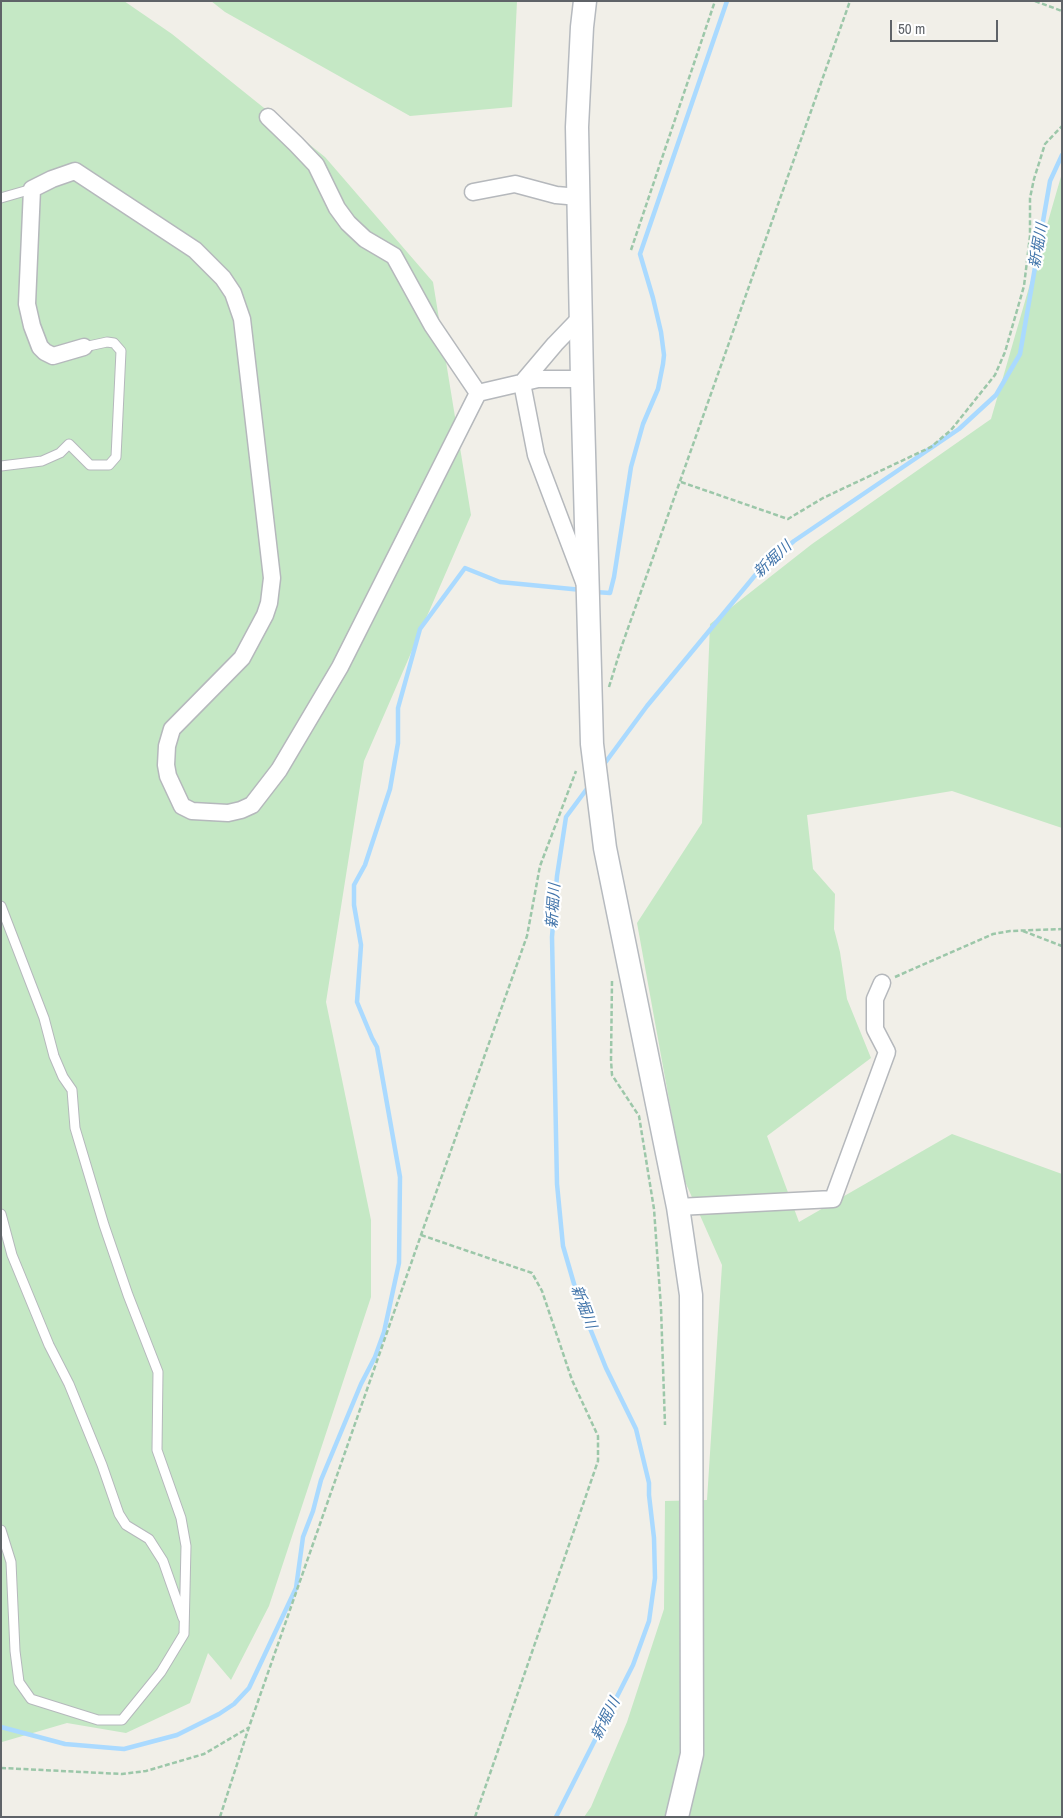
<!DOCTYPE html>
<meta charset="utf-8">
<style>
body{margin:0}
#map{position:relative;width:1063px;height:1818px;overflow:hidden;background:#f1efe8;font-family:"Archivo Narrow",sans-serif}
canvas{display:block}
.frame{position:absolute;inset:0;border:2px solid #5f6368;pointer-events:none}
.scale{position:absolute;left:890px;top:20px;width:108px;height:22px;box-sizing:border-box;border:2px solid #5f6368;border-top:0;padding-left:6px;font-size:15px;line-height:18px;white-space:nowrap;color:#5f6368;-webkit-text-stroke:4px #fff;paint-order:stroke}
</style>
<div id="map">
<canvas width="1063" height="1818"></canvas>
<div class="frame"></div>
<div class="scale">50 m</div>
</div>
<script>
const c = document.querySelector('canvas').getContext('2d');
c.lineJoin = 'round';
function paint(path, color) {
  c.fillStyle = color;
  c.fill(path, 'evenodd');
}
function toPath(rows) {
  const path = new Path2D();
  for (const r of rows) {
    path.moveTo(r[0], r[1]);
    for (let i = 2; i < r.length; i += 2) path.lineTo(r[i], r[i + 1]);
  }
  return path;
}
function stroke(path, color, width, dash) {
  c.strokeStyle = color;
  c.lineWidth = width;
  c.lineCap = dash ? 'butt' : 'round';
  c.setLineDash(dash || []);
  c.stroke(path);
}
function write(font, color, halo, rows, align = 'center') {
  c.font = font + ' "Archivo Narrow","Noto Sans JP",sans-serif';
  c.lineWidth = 4.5;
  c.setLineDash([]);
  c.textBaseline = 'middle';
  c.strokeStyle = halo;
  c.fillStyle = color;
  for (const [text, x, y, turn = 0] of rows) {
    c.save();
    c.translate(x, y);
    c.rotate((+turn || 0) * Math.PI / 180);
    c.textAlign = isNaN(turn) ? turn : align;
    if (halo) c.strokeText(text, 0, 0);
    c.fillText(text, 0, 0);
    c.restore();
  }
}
paint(toPath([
 [1,1,124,1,172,34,325,157,433,282,471,515,364,761,326,1002,371,1220,371,1297,269,1606,231,1680,208,1653,190,1703,126,1733,67,1723,2,1742],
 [211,1,517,1,512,107,410,116,225,12],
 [1062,173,1062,828,952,791,807,815,813,869,835,894,834,929,840,952,847,999,871,1058,767,1136,799,1222,952,1134,1062,1174,1062,1817,584,1817,591,1807,627,1722,664,1609,665,1501,707,1500,722,1265,683,1177,637,923,702,823,710,624,812,544,991,419]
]), '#c5e8c5');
stroke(toPath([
 [595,592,610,593,614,577,631,467,643,424,658,389,663,364,664,355,661,332,653,298,640,254,727,1],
 [602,767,647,706,757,573,794,541,959,429,996,395,1020,354,1050,181,1062,155],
 [1,1727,65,1744,124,1749,177,1735,219,1714,234,1704,249,1688,296,1588,303,1537,313,1511,321,1480,361,1384,375,1357,384,1332,399,1263,400,1177,377,1047,372,1038,357,1002,361,945,354,905,354,885,365,865,390,789,398,743,398,708,420,629,465,568,500,582,582,590],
 [556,1817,633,1665,649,1621,655,1578,654,1538,649,1495,649,1483,636,1429,606,1368,579,1301,563,1246,557,1184,552,937,557,876,566,817,589,786]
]), '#aadaff', 4.5);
const lane = toPath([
 [1,198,32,189],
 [1,466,42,461,60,453,69,444,90,465,109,465,116,457,121,351,114,343,107,342,84,347],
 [1,906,44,1018,54,1056,63,1077,72,1090,75,1128,104,1225,128,1295,158,1372,157,1450,181,1518,186,1546,184,1634,161,1672,122,1720,98,1720,31,1699,19,1682,15,1651,11,1562,1,1530],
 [1,1214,12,1255,49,1345,69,1384,102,1465,119,1514,126,1525,149,1539,163,1561,183,1618]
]);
const street = toPath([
 [268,117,296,144,316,165,337,208,348,223,365,239,394,256,432,325,478,393],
 [473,192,515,184,556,195,579,197],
 [581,317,555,344,522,383,536,455,584,582],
 [84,347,53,356,45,352,40,347,32,326,27,304,32,189,52,179,75,171,195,250,223,278,233,293,242,319,272,578,269,603,265,615,242,658,172,729,167,746,166,765,168,776,182,806,192,811,228,813,241,810,252,805,279,770,340,667,478,393],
 [478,393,538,379,582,379],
 [678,1207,833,1199,887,1052,875,1029,875,999,882,983]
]);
const secondary = toPath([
 [585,1,582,27,577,127,582,379,592,744,605,848,678,1207,691,1295,692,1754,677,1817]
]);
stroke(lane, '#b5b8bc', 11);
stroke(street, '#b5b8bc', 19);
stroke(secondary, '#b6babf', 25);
stroke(toPath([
 [1035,1,1062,11],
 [631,250,715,1],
 [681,482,788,519,823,498,931,447,951,430,995,375,1005,352,1024,286,1030,236,1030,198,1034,179,1045,144,1062,126],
 [609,687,621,648,850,1],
 [1023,931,1062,946],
 [895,977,993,934,1010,931,1062,929],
 [612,981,611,1060,612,1075,639,1116,654,1209,661,1308,665,1425],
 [421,1235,532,1273,542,1291,572,1380,598,1436,598,1461,475,1817],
 [1,1768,122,1774,146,1771,204,1754,248,1728],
 [220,1817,249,1727,421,1235,527,936,540,866,576,771]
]), '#9cc7a9', 2.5, [5, 2.5]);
stroke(lane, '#fff', 9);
stroke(street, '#fff', 16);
stroke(secondary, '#fff', 22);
write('italic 15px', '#4174aa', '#fff', [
 ["新堀川",1039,246,-80],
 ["新堀川",773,560,-43],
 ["新堀川",554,906,-86],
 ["新堀川",583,1307,69],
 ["新堀川",606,1719,-63]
]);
</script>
